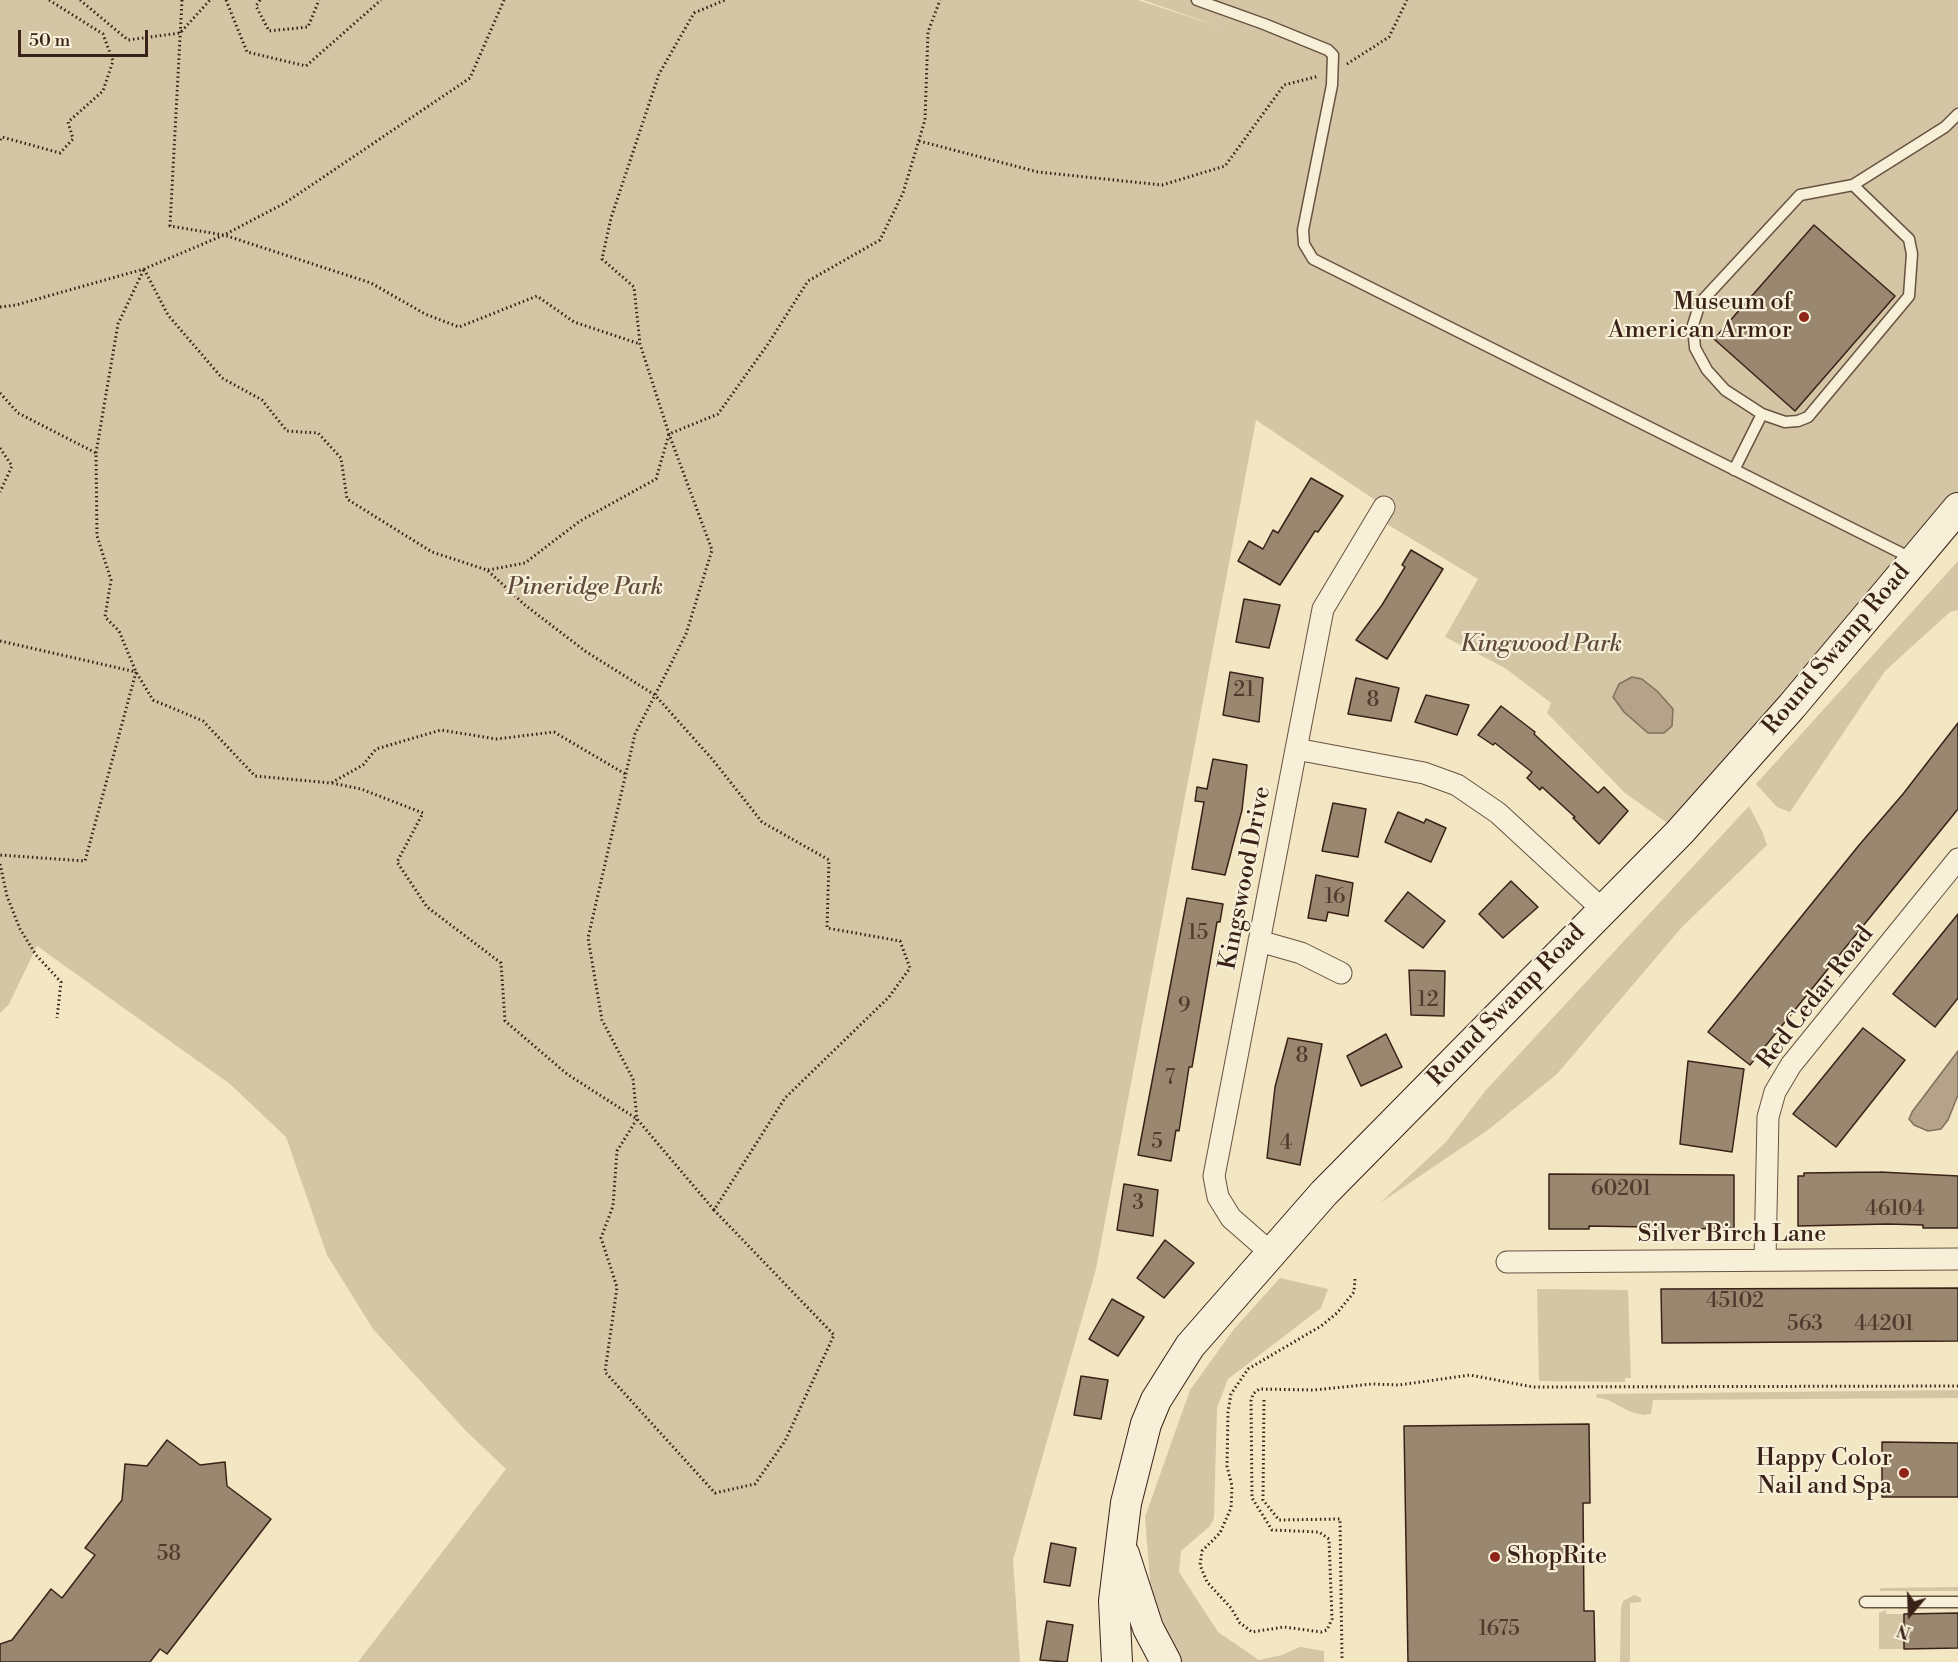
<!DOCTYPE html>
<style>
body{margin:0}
#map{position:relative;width:1958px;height:1662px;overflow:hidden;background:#f3e6c2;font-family:"Libre Bodoni",serif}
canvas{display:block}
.north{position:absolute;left:1880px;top:1584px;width:60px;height:60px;-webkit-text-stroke:4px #f7efd7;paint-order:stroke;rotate:199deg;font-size:16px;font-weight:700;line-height:24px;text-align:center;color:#3a2118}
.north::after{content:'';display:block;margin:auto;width:21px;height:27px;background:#3a2118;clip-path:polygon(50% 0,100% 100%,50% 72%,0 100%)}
.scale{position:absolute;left:18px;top:30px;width:130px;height:27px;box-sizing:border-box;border:3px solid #3a2118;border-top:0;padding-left:8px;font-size:18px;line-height:21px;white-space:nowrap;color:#3a2118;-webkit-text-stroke:4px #f7efd7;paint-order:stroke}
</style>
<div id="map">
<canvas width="1958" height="1662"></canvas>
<div class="north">N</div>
<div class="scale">50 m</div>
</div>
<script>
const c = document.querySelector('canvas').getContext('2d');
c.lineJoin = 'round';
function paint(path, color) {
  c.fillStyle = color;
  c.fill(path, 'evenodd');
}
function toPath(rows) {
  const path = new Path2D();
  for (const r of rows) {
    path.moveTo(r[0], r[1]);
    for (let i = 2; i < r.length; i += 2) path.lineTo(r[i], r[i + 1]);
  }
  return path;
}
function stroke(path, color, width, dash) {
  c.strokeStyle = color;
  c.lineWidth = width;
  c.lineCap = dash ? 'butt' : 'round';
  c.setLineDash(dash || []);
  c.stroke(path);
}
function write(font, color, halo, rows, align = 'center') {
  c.font = font + ' "Libre Bodoni",serif';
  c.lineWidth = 4.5;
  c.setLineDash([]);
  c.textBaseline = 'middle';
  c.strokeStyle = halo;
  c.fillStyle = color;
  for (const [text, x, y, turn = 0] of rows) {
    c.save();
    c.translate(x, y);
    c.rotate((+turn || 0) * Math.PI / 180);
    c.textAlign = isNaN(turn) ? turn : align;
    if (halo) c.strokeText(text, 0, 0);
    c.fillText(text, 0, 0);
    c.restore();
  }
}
paint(toPath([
 [0,0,1138,0,1226,29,1143,0,1958,0,1958,495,1680,832,1625,793,1547,713,1551,703,1505,668,1445,637,1478,579,1377,518,1384,506,1256,420,1096,1269,1013,1560,1020,1662,358,1662,506,1469,466,1431,373,1329,327,1255,286,1137,230,1084,37,946,9,1004,0,1013],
 [1958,561,1958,610,1950,612,1885,671,1790,812,1777,807,1756,784],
 [1749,806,1762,831,1767,845,1682,927,1557,1074,1488,1130,1380,1203,1446,1142,1486,1090],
 [1280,1278,1328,1289,1321,1308,1228,1379,1217,1408,1214,1518,1210,1526,1181,1551,1179,1572,1218,1632,1259,1660,1282,1655,1300,1647,1324,1651,1324,1662,1178,1662,1154,1631,1145,1517,1190,1390,1234,1329],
 [1537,1289,1628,1290,1631,1378,1625,1378,1625,1382,1539,1381],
 [1958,1390,1958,1398,1653,1400,1651,1414,1643,1415,1631,1412,1608,1400,1596,1397,1597,1394],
 [1958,1587,1958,1591,1879,1591,1881,1588],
 [1634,1595,1641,1598,1641,1602,1630,1603,1630,1662,1620,1662,1621,1608,1623,1601],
 [1886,1610,1886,1614,1904,1614,1904,1649,1879,1649,1879,1613]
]), '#d4c5a5');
const water = toPath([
 [1632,677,1642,679,1657,691,1673,709,1672,726,1664,733,1648,733,1624,712,1613,697,1619,684,1632,677],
 [1958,1051,1958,1095,1948,1120,1941,1129,1928,1131,1914,1125,1909,1119,1912,1112,1958,1051]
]);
paint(water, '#b4a388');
stroke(water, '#836f5b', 1.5);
const building = toPath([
 [1814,225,1895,296,1795,411,1714,339,1814,225],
 [1311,478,1343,496,1318,532,1315,531,1280,585,1238,561,1249,541,1263,549,1273,530,1278,533,1311,478],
 [1411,550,1443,569,1387,659,1356,640,1382,605,1405,567,1402,565,1411,550],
 [1244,599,1280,605,1269,648,1236,642,1244,599],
 [1230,672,1263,678,1259,722,1223,715,1230,672],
 [1356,678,1399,688,1391,721,1348,714,1356,678],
 [1426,695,1469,705,1457,735,1415,722,1426,695],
 [1501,706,1535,732,1534,734,1598,793,1604,787,1628,811,1599,844,1573,818,1575,817,1542,787,1540,790,1527,778,1532,772,1495,743,1493,745,1478,735,1501,706],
 [1958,723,1958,809,1750,1065,1708,1032,1860,844,1903,794,1958,723],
 [1213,759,1247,765,1242,810,1225,875,1192,869,1204,802,1195,801,1197,787,1207,789,1213,759],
 [1333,803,1366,809,1358,857,1322,851,1333,803],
 [1398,812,1424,823,1426,819,1446,828,1431,862,1385,842,1398,812],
 [1316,875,1353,883,1348,916,1328,912,1326,921,1308,918,1316,875],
 [1511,881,1538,907,1503,938,1479,914,1511,881],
 [1408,892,1445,921,1423,948,1385,921,1408,892],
 [1187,898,1223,904,1220,922,1217,922,1192,1067,1189,1067,1179,1131,1176,1130,1171,1161,1138,1155,1187,898],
 [1958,914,1958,998,1935,1027,1893,994,1958,914],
 [1409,970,1445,971,1444,1016,1411,1015,1409,970],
 [1863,1028,1905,1060,1836,1147,1793,1114,1863,1028],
 [1386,1034,1402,1067,1361,1086,1347,1056,1386,1034],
 [1288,1038,1322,1044,1300,1165,1267,1158,1275,1087,1288,1038],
 [1688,1061,1744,1069,1732,1152,1680,1144,1688,1061],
 [1880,1172,1958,1176,1958,1228,1923,1228,1923,1225,1888,1224,1798,1226,1798,1176,1804,1176,1804,1173,1880,1172],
 [1549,1174,1734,1175,1734,1228,1650,1230,1650,1227,1589,1226,1589,1229,1549,1229,1549,1174],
 [1124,1184,1158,1190,1153,1236,1117,1230,1124,1184],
 [1165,1240,1194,1263,1164,1298,1137,1278,1165,1240],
 [1958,1288,1958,1341,1662,1343,1661,1289,1958,1288],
 [1112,1299,1144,1317,1118,1356,1089,1339,1112,1299],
 [1081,1376,1108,1380,1101,1419,1074,1415,1081,1376],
 [1589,1424,1590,1503,1583,1503,1584,1611,1594,1611,1595,1662,1408,1662,1404,1426,1589,1424],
 [167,1440,200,1465,225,1462,227,1486,271,1519,167,1654,160,1649,150,1662,0,1662,0,1644,12,1640,51,1589,62,1598,95,1555,85,1548,122,1500,125,1464,147,1466,167,1440],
 [1882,1442,1958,1443,1958,1497,1882,1497,1882,1442],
 [1051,1543,1076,1548,1070,1586,1044,1582,1051,1543],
 [1958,1613,1958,1648,1904,1649,1904,1614,1958,1613],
 [1047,1621,1073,1625,1067,1662,1040,1660,1047,1621]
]);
paint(building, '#9a8770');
stroke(building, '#3a2118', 1.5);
const lane = toPath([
 [1197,0,1264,24,1328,50,1333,55,1332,85,1303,230,1304,244,1313,259,1913,559],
 [1762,414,1785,422,1798,421,1808,417,1909,296,1912,254,1909,239,1853,185],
 [1734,470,1762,414,1725,390,1707,370,1695,348,1693,325,1700,303,1800,195,1853,185,1945,127,1958,114],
 [1865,1602,1958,1602]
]);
const street = toPath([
 [1296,749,1424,773,1457,785,1498,813,1602,909],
 [1259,941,1301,953,1341,973],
 [1271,1253,1231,1218,1218,1197,1214,1176,1323,609,1384,507],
 [1765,1260,1768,1117,1775,1092,1791,1065,1958,859],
 [1507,1262,1958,1259]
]);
const secondary = toPath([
 [1124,1554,1148,1628,1166,1662],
 [1117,1662,1114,1601,1126,1503,1146,1424,1156,1400,1190,1346,1324,1193,1680,832,1792,706,1958,508]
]);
stroke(lane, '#685242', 13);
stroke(street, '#685242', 23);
stroke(secondary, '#3a2118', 32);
stroke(toPath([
 [80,0,128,40,180,33,210,0],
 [182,0,170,226,224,235,371,283,425,314,459,327,537,296,574,322,640,344],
 [226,0,247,52,306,66,381,0],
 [260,0,256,6,269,31,308,27,319,0],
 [1347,64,1389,37,1407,0],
 [0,140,2,137,60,153,73,139,68,122,103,91,113,61,103,34,49,0],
 [919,141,1038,172,1162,185,1225,166,1284,85,1319,76],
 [144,269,168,315,222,378,262,400,287,431,318,433,341,458,347,499,432,552,487,570,525,605,585,651,655,695,713,760,762,822,829,860,827,928,900,941,910,968,889,997,785,1098,714,1210,834,1335,785,1441,755,1484,715,1493,605,1372,617,1287,601,1238,613,1206,617,1151,637,1119,633,1079,602,1020,588,938,635,734,655,695,686,634,712,550,669,434,640,344,634,287,602,259,611,218,659,74,694,13,725,0],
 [0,307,16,305,144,269,224,235,285,203,470,78,504,0],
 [0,393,18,413,96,453,97,536,111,580,105,617,119,631,136,672,153,700,203,721,255,776,331,783,363,765,376,749,441,730,496,739,554,732,627,775],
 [0,448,12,466,0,492],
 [96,453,118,324,144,269],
 [488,570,525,563,580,521,656,479,669,434,718,414,768,344,808,281,880,240,903,193,925,120,928,32,940,0],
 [0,641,136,672,85,861,0,855],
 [332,783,361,789,423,813,397,862,427,907,501,963,505,1021,567,1074,637,1119,714,1210],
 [0,864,7,896,20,929,36,955,61,982,57,1018],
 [1355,1279,1354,1292,1337,1313,1321,1326,1248,1369,1231,1394,1228,1412,1227,1466,1232,1486,1231,1508,1220,1533,1202,1551,1200,1565,1207,1582,1231,1608,1240,1623,1252,1632,1284,1627,1321,1632,1327,1630,1332,1619,1329,1539,1319,1532,1272,1530,1252,1498,1251,1401,1253,1394,1259,1389,1314,1390,1372,1384,1399,1385,1470,1375,1533,1387,1958,1386],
 [1264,1400,1263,1500,1279,1520,1340,1519,1342,1658]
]), '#3a2118', 3, [1.5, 3]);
stroke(lane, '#f7efd7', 10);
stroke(street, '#f7efd7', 21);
stroke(secondary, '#f7efd7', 30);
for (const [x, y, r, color] of [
 [1804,317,6,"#8f2418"],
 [1904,1473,6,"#8f2418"],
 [1495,1557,6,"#8f2418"]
]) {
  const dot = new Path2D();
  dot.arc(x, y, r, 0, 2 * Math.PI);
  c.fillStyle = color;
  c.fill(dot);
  stroke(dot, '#f7efd7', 2);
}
write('21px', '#523a2e', null, [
 ["21",1244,691],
 ["8",1373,701],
 ["16",1335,898],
 ["15",1198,934],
 ["12",1428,1001],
 ["9",1184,1007],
 ["8",1302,1057],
 ["7",1170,1079],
 ["5",1157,1143],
 ["4",1286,1144],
 ["60201",1621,1190],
 ["3",1138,1204],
 ["46104",1895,1210],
 ["45102",1735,1302],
 ["563",1805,1325],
 ["44201",1884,1325],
 ["58",169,1555],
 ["1675",1499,1630]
]);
write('24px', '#3a2118', '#f7efd7', [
 ["Museum of",1792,303],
 ["American Armor",1792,331],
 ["Happy Color",1892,1459],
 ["Nail and Spa",1892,1487],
 ["ShopRite",1507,1557,"left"]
], 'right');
write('italic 24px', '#604a3b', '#f7efd7', [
 ["Pineridge Park",585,588],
 ["Kingwood Park",1541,645]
]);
write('24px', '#3a2118', '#f7efd7', [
 ["Round Swamp Road",1837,650,-50],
 ["Kingswood Drive",1246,878,-79],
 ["Red Cedar Road",1816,998,-52],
 ["Round Swamp Road",1507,1006,-46],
 ["Silver Birch Lane",1732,1235]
]);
</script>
